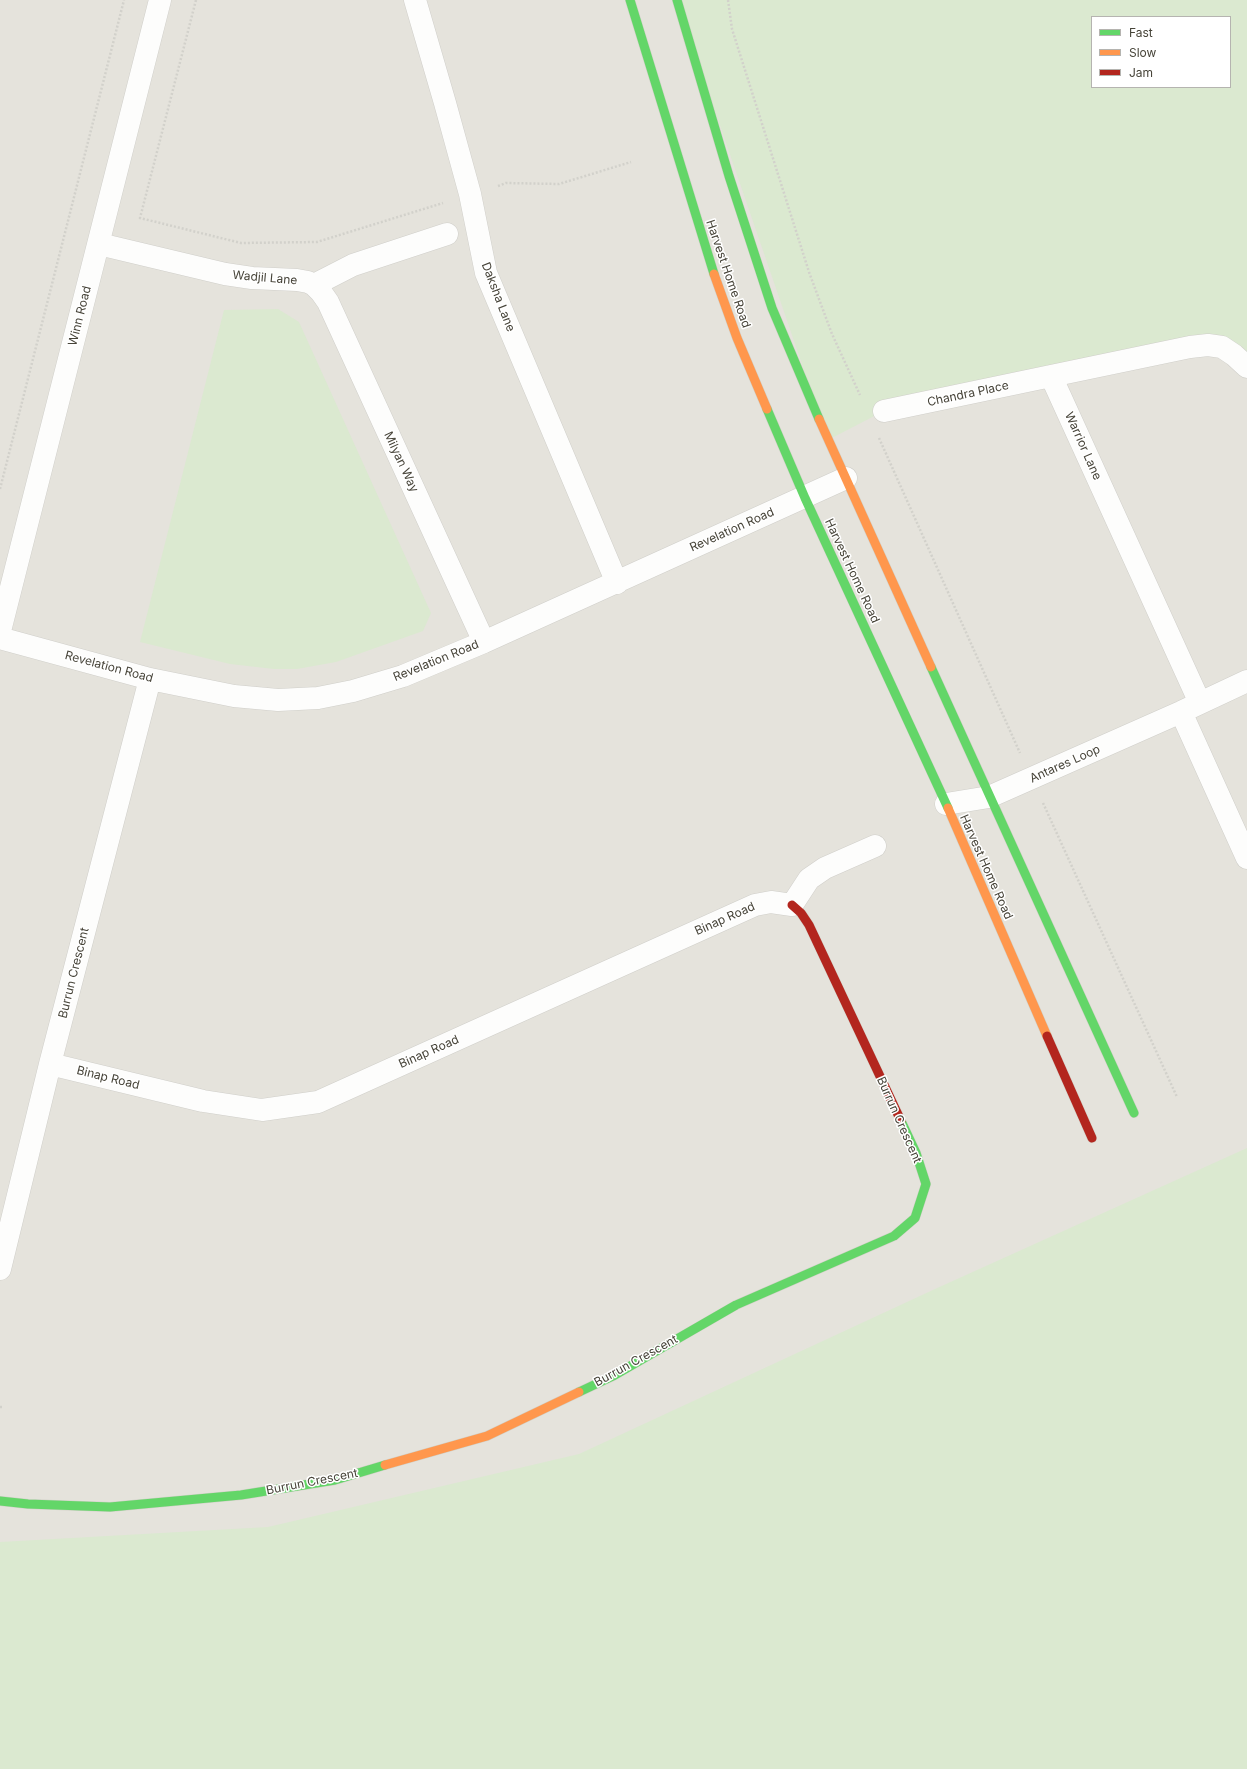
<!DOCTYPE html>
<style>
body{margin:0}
#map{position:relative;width:1247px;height:1769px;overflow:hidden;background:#f2f1ed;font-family:Inter,sans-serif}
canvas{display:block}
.legend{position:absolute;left:1091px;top:16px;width:140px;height:72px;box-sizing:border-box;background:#fff;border:1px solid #b5b4b0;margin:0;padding:5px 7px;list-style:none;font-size:12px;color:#474439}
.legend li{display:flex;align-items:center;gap:8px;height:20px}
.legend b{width:20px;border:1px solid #b5b4b0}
</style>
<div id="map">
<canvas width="1247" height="1769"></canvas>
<ul class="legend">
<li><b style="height:5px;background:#63d668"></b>Fast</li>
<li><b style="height:5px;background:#ff974d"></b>Slow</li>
<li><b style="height:5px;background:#b3261e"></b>Jam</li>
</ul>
</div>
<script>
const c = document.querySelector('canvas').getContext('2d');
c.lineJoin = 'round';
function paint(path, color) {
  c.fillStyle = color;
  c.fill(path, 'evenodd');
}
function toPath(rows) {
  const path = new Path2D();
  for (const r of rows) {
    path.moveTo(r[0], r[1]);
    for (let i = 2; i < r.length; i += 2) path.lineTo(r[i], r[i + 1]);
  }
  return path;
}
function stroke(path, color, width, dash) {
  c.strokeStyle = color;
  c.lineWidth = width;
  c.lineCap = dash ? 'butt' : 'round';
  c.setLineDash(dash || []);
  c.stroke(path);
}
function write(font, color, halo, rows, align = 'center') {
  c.font = font + ' Inter,sans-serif';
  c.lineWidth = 3;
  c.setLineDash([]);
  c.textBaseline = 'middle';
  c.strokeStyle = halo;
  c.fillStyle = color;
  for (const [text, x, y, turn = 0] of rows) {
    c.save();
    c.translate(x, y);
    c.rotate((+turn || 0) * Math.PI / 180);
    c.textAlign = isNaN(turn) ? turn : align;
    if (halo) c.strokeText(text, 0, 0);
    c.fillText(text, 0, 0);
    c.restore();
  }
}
paint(toPath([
 [0,0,1247,0,1247,1769,0,1769],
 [1092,17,1230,17,1230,87,1092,87]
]), '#e5e3dc');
paint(toPath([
 [677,0,1247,0,1247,367,1222,347,884,411,828,440],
 [1092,17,1230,17,1230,87,1092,87],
 [278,309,299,322,431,613,423,631,336,662,297,669,274,669,230,664,140,642,224,310],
 [1247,1148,1247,1769,0,1769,0,1542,268,1527,579,1454,935,1289]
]), '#dbe9d0');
const street = toPath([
 [415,0,445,103,470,194,486,273,617,583],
 [99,244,225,274,252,278,297,280,308,282,314,285,353,265,447,234],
 [314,285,321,292,328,302,484,642],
 [884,411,1051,376],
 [0,631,160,0],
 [0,638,150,679,234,696,278,700,318,698,353,691,403,676,484,642,846,478],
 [1200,703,1051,376,1190,347,1208,345,1222,347,1234,355,1247,367],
 [1181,712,1247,858],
 [946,804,989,797,1181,712,1247,681],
 [50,1064,203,1101,262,1110,318,1102,755,905,771,902,792,905,809,879,825,868,875,846],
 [0,1269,50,1064,150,679]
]);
const fast = toPath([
 [630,0,714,274],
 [677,0,729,176,772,308,819,419],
 [767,409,805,498,948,808],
 [931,667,1134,1113],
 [579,1392,613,1376,736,1305,894,1236,915,1218,926,1184,916,1153,901,1121],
 [0,1501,28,1504,110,1507,241,1495,335,1480,385,1465]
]);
const slow = toPath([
 [714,274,737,338,767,409],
 [819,419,931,667],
 [948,808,1047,1036],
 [385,1465,487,1436,579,1392]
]);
const jam = toPath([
 [792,905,801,913,809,925,901,1121],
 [1047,1036,1092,1138]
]);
stroke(street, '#d0cfca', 23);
stroke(fast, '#d1d0c7', 10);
stroke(slow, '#d1d0c7', 10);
stroke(jam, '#d1d0c7', 10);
stroke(toPath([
 [196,0,140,218,241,243,317,242,443,203],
 [728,0,732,29,809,272,832,334,860,395],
 [498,186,506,183,559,184,631,162],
 [879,438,1020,753],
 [0,489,124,0],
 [1043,803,1177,1097],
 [0,1407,2,1407]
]), '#d2d1cb', 2.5, [2, 2]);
stroke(street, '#fdfdfc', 22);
stroke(fast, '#63d668', 9);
stroke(slow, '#ff974d', 9);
stroke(jam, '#b3261e', 9);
write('12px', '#474439', '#fff', [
 ["Harvest Home Road",728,274,71],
 ["Wadjil Lane",265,278,5],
 ["Daksha Lane",498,297,69],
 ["Winn Road",80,316,-76],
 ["Chandra Place",968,394,-12],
 ["Warrior Lane",1083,446,66],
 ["Milyan Way",401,462,65],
 ["Revelation Road",732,530,-24],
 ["Harvest Home Road",852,571,65],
 ["Revelation Road",436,661,-22],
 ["Revelation Road",109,667,15],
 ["Antares Loop",1065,764,-24],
 ["Harvest Home Road",986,867,66],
 ["Binap Road",725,919,-24],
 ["Burrun Crescent",74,973,-76],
 ["Binap Road",429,1052,-24],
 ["Binap Road",108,1078,14],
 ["Burrun Crescent",899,1120,66],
 ["Burrun Crescent",636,1361,-29],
 ["Burrun Crescent",312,1482,-11]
]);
</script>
